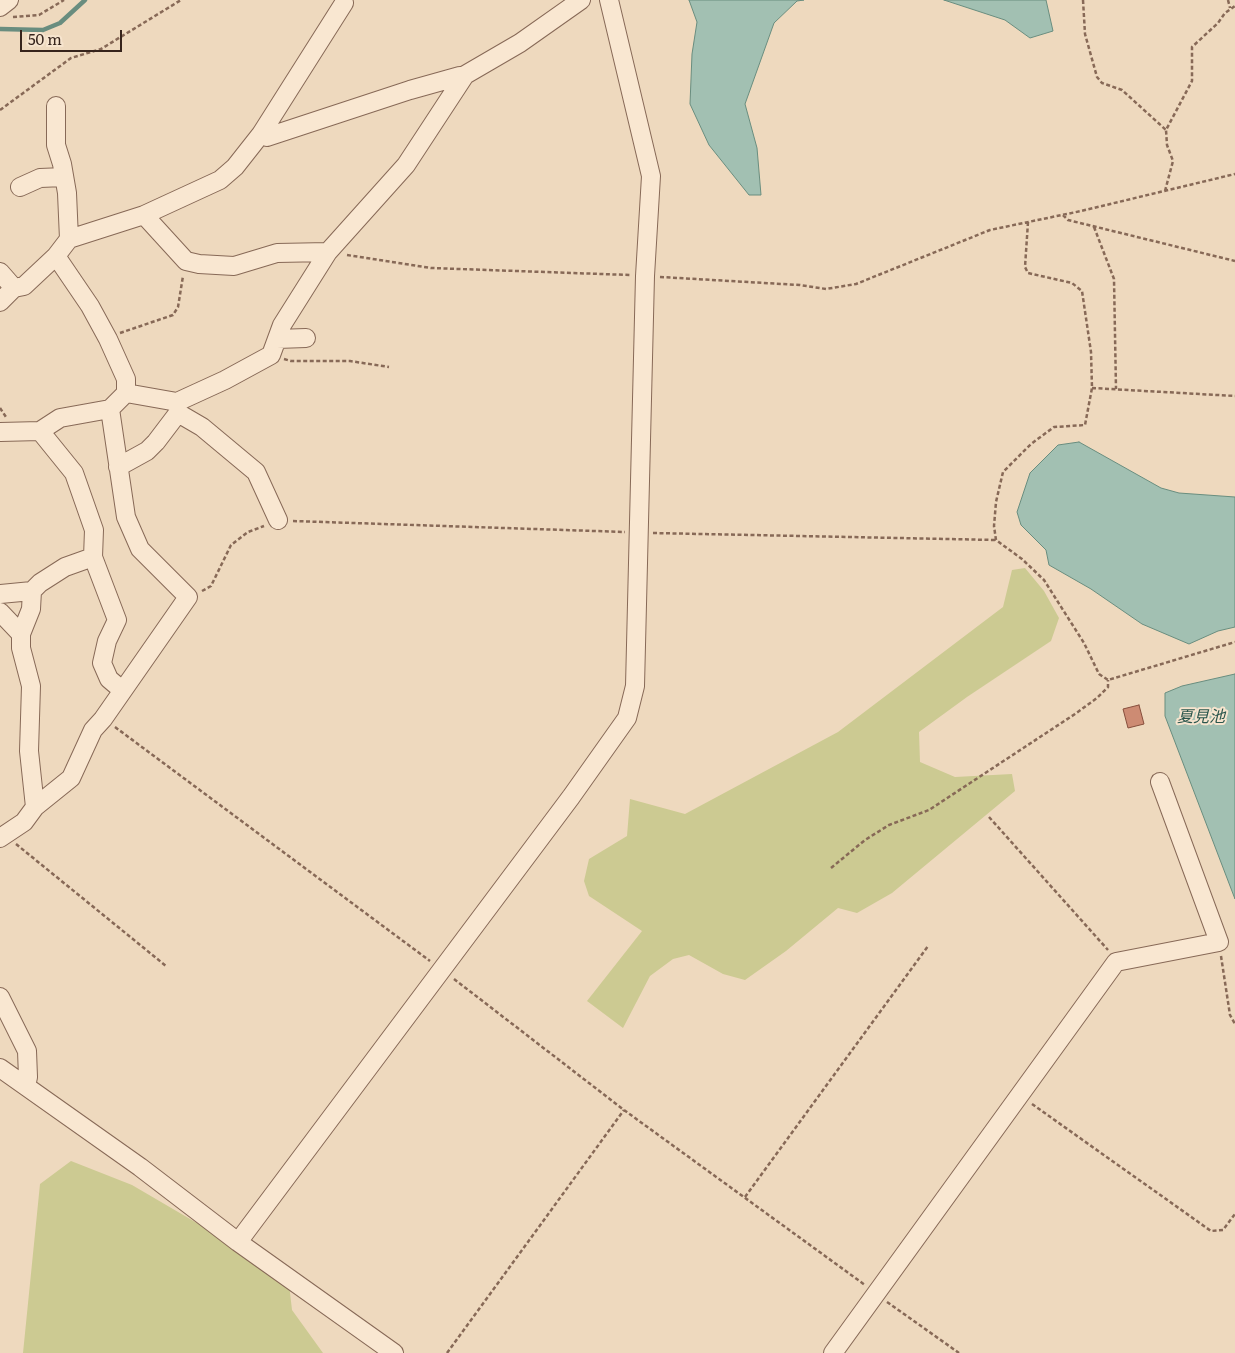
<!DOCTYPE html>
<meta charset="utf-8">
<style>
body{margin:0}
#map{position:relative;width:1235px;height:1353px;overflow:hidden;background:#eed9be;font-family:Literata,serif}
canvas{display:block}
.scale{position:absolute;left:20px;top:30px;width:102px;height:22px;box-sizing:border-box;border:2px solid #36241c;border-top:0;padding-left:6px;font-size:15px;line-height:18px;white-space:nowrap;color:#36241c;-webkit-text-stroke:4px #f6e4ce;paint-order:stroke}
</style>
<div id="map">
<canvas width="1235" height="1353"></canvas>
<div class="scale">50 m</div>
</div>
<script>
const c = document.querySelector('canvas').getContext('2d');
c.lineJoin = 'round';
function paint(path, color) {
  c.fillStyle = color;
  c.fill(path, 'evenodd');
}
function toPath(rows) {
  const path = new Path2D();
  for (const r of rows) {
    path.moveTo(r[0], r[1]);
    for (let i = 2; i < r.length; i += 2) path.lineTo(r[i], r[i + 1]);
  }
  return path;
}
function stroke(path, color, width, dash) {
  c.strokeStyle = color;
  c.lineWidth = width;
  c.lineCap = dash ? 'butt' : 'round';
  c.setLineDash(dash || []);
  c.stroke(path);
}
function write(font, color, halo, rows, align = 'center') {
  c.font = font + ' Literata,"Noto Sans JP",serif';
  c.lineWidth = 4;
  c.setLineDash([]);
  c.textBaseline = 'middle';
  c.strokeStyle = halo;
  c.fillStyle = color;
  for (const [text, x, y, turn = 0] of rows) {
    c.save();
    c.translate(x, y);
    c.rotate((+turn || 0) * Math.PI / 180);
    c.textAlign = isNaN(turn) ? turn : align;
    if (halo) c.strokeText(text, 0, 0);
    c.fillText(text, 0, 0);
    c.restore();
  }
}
paint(toPath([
 [1025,568,1044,591,1059,618,1051,641,967,697,919,732,920,762,955,777,1012,774,1015,791,892,893,857,913,838,908,786,951,745,980,723,974,689,955,673,959,650,976,623,1028,587,1001,642,931,589,896,584,881,589,859,627,836,630,799,685,814,838,732,1003,607,1012,570],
 [71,1161,132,1185,202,1226,289,1284,292,1310,323,1353,23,1353,40,1184]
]), '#ccca92');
const water = toPath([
 [689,0,804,0,797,1,774,23,745,104,757,148,761,195,749,195,709,145,690,104,692,54,697,22,689,0],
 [944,0,1046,0,1053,31,1030,38,1005,20,944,0],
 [1079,442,1161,488,1179,493,1235,497,1235,627,1218,631,1189,644,1142,624,1091,589,1049,565,1046,550,1021,525,1017,512,1030,473,1058,445,1079,442],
 [1235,674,1235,899,1165,716,1165,693,1182,686,1235,674]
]);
paint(water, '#a2c0b2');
stroke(water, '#698d7f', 1);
stroke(toPath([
 [0,29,43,30,60,23,85,0]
]), '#698d7f', 4.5);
const building = toPath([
 [1139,705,1144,724,1128,728,1123,709,1139,705]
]);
paint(building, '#cd8b73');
stroke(building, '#864e3c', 1);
const minor = toPath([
 [0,7,9,0],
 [56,106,56,145,62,164,67,193,69,239],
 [261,134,267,137,410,90,460,76,463,77],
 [20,187,40,178,64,177],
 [144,215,186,261,199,264,234,266,277,253,328,252],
 [56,256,90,306,108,339,126,379,126,393],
 [0,272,14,288],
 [0,302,14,288,24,286,56,256,69,239,144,215,220,180,235,167,261,134,344,3],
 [277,339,306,338],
 [178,413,202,427,256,472,278,520],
 [40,431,74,473,94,530,93,557,117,620,107,641,102,663,109,679,122,690],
 [0,432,40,431,60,418,110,409,126,393,177,402,225,380,271,355,282,325,328,252,406,165,465,75,520,43,581,0],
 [118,467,147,451,156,442,178,413,177,402],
 [0,594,32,591],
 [0,612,21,634,21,648,31,686,29,751,35,807],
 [21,634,31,609,32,591,40,583,65,567,93,557],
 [0,838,24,822,35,807,71,778,93,730,103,719,188,597,140,549,126,517,110,409],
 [0,997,27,1051,28,1077,26,1086],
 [0,1068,140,1167,238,1242,394,1353],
 [238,1242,571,797,627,718,635,686,645,276,651,176,609,0],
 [833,1353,1116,962,1219,942,1160,782]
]);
stroke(minor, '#876957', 20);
stroke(toPath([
 [1083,0,1085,34,1097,77,1102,83,1122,90,1166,130],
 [1228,0,1230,8],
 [13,17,39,15,64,0],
 [0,110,71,58,101,49,181,0],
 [1165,191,1173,161,1167,145,1166,130,1192,81,1192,47,1218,23,1225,13,1235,6],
 [1063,215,1068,220,1235,261],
 [1028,222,1025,267,1028,273,1072,283,1082,291,1091,352,1092,388,1085,425,1054,427,1031,444,1003,472,996,502,994,526,996,540,1022,559,1044,580,1084,643,1099,674,1108,680,1235,642],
 [1094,227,1114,279,1116,389],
 [347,255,431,268,630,275],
 [660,277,800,285,826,289,856,284,990,230,1081,211,1235,174],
 [120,333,173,315,178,307,183,276],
 [284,359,291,361,350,361,389,367],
 [1092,388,1235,396],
 [0,408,6,417],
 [293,521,625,532],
 [653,533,996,540],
 [202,591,211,586,231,545,248,532,264,526],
 [115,727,430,961],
 [989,817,1108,950],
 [16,844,166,966],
 [831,868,865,840,889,825,929,810,1075,714,1097,698,1108,687,1108,680],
 [1221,956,1230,1015,1235,1024],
 [454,979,624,1110,865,1285],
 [1032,1104,1211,1231,1223,1230,1235,1214],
 [745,1197,928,946],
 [887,1302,959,1353],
 [447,1353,624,1110]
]), '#876957', 2.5, [4, 2.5]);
stroke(minor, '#f9e7d1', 18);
write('italic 16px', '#2b564d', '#f6e4ce', [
 ["夏見池",1201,717]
]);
</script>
